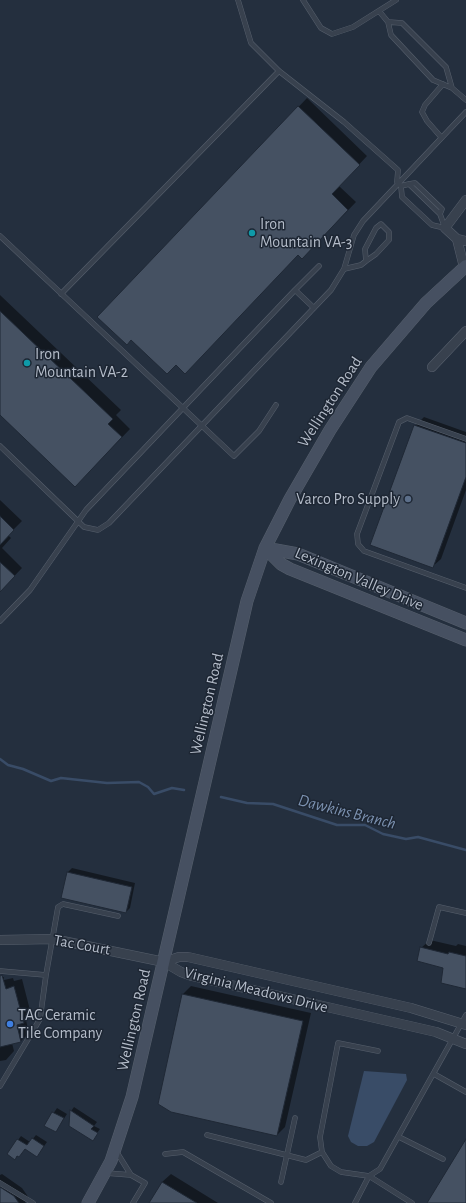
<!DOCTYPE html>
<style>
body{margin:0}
canvas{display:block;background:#242f3e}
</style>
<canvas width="466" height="1203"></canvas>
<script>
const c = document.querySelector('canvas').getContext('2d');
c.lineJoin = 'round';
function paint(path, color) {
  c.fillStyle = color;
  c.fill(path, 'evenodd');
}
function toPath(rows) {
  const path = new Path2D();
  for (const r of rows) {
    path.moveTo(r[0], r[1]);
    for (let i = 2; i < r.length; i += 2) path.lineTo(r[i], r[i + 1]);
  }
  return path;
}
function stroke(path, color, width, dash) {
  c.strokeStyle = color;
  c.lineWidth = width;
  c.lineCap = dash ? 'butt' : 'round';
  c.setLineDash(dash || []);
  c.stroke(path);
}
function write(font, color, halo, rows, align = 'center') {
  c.font = font + ' "Alegreya Sans",sans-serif';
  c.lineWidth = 3;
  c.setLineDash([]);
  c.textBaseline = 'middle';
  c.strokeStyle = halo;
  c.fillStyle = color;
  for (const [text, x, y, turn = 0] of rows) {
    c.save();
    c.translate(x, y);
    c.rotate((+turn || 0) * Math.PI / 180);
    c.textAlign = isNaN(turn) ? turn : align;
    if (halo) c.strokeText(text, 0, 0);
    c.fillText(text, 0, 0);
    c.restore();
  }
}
paint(toPath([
 [364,1071,406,1074,407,1080,374,1142,367,1146,358,1146,351,1142,348,1136]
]), '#394c67');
paint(toPath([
 [307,98,367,156,339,186,356,202,311,249,299,254,176,364,131,339,98,317],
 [0,295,121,410,116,415,130,429,83,478,0,414],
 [424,417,466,432,466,490,441,559,432,567,415,426],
 [0,500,22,521,8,535,11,538,2,548,22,568,0,591],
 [72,868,135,883,130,908,126,912,62,897,68,872],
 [430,940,456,946,458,944,466,946,466,986,421,948],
 [4,977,4,980,13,978,14,981,22,979,31,1014,26,1020,29,1033,21,1041,12,1043,14,1051,6,1060,0,1061,0,978],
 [191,986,311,1013,285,1127,277,1135,159,1104,183,994],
 [74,1107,97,1122,94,1126,100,1129,92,1140,71,1111],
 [57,1108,67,1114,56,1131,45,1126],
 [36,1135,47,1142,40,1152,26,1148,15,1159,18,1140,21,1136,30,1142],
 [2,1174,22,1188,29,1198,25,1203,0,1203,0,1175],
 [171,1174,218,1203,150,1203,162,1182]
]), '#0007');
stroke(toPath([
 [0,759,8,765,23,769,51,781,61,778,107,783,139,782,148,787,154,794,172,788,184,790],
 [221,797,247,803,273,804,337,825,365,825,383,834,406,839,418,837,466,850]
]), '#394c67', 2.5);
const building = toPath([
 [298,106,360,165,332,194,348,210,302,259,298,255,185,374,176,365,167,374,131,340,127,345,97,317,298,106],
 [0,311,113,419,108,424,122,437,75,487,0,415,0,311],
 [414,425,466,443,466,477,433,568,370,545,414,425],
 [0,516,14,530,0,545,0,516],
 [0,562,15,576,0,592,0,562],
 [67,872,132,887,126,913,61,898,67,872],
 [420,947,448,954,449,952,466,956,466,989,441,983,443,968,417,961,420,947],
 [2,975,6,989,14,986,24,1023,17,1025,21,1042,0,1047,0,976,2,975],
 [182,994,303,1021,277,1136,171,1112,158,1104,182,994],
 [70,1110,94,1126,91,1129,98,1133,93,1141,69,1126,70,1110],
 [52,1112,64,1118,56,1132,44,1126,52,1112],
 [32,1138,44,1146,37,1157,25,1149,19,1157,17,1156,15,1160,7,1154,17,1139,27,1145,32,1138],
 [466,1139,466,1203,427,1203,466,1139],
 [162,1182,197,1203,149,1203,162,1182],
 [0,1187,14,1196,19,1203,0,1203,0,1187]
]);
paint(building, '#455162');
stroke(building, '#1f2835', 1);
const lane = toPath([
 [238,0,251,43,279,71,344,122,398,170,397,182,401,186],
 [303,0,321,28,332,34,353,27,396,0],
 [379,11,388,22,391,35,433,80,452,88,466,100],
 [388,22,402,23,446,67,452,88],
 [441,137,427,121,422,112,425,105,443,84],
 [409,184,440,214,445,228,432,225,402,197,401,186,409,184],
 [409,184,415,183,442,209,440,214],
 [0,236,234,456,259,431,276,405],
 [344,269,361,265,366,261,376,254,389,240,389,232,381,224,376,228,365,249,366,261],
 [295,290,319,266],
 [61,294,279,71],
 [466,439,407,418,399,422,357,534,358,544,364,551,466,588],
 [0,446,84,527,98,530,109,523,331,290,344,269,354,235,363,221,466,112],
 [0,621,30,590,86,510,295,290,314,308],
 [429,943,439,907,466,913],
 [0,971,46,975],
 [378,1051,338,1043,320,1137,322,1152,331,1166,341,1172,369,1176,380,1169,466,1015],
 [434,1074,466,1092],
 [0,1086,40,1019,46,975,58,907,63,904,118,916],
 [207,1135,306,1160,322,1152],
 [399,1137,443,1159],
 [116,1151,131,1175],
 [165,1154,183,1152,271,1203],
 [106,1173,131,1175,145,1183,133,1203],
 [281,1182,295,1118],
 [0,1183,33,1203],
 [355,1203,369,1176,412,1203]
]);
const street = toPath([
 [457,239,445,228,466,200],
 [464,267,457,239,466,241],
 [432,367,466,331],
 [0,940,53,939,164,962,181,972,192,976,436,1032,466,1044],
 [164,962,179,957,188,957,411,1008,466,1025]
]);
const secondary = toPath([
 [265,548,281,564,290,569,466,640],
 [265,548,298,554,466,623],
 [88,1203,111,1161,132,1097,247,601,265,548,290,499,330,430,371,367,426,303,466,266]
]);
stroke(lane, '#565f6c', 5.5);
stroke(street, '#565f6c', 10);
stroke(secondary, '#565f6c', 13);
stroke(lane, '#38414e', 4.5);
stroke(street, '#38414e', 9);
stroke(secondary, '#465061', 12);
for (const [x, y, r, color] of [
 [252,233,4,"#0f9aa8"],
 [27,363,4,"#0f9aa8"],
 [408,499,4,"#5c6f8a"],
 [10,1024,4,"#3f7fe0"]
]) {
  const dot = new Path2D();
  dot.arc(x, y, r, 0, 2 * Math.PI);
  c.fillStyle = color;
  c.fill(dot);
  stroke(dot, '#1d2633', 1.5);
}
write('16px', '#b4bcc9', '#1d2633', [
 ["Iron",260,224],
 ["Mountain VA-3",260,242],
 ["Iron",35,354],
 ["Mountain VA-2",35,372],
 ["Varco Pro Supply",400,499,"right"],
 ["TAC Ceramic",18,1015],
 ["Tile Company",18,1033]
], 'left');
write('16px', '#b4bcc9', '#1d2633', [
 ["Wellington Road",330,402,-57],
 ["Lexington Valley Drive",359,579,23],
 ["Wellington Road",207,704,-77],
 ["Tac Court",82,945,10],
 ["Virginia Meadows Drive",256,990,14],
 ["Wellington Road",134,1020,-77]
]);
write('italic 17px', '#7c92b1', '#1d2633', [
 ["Dawkins Branch",347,812,14]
]);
</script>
